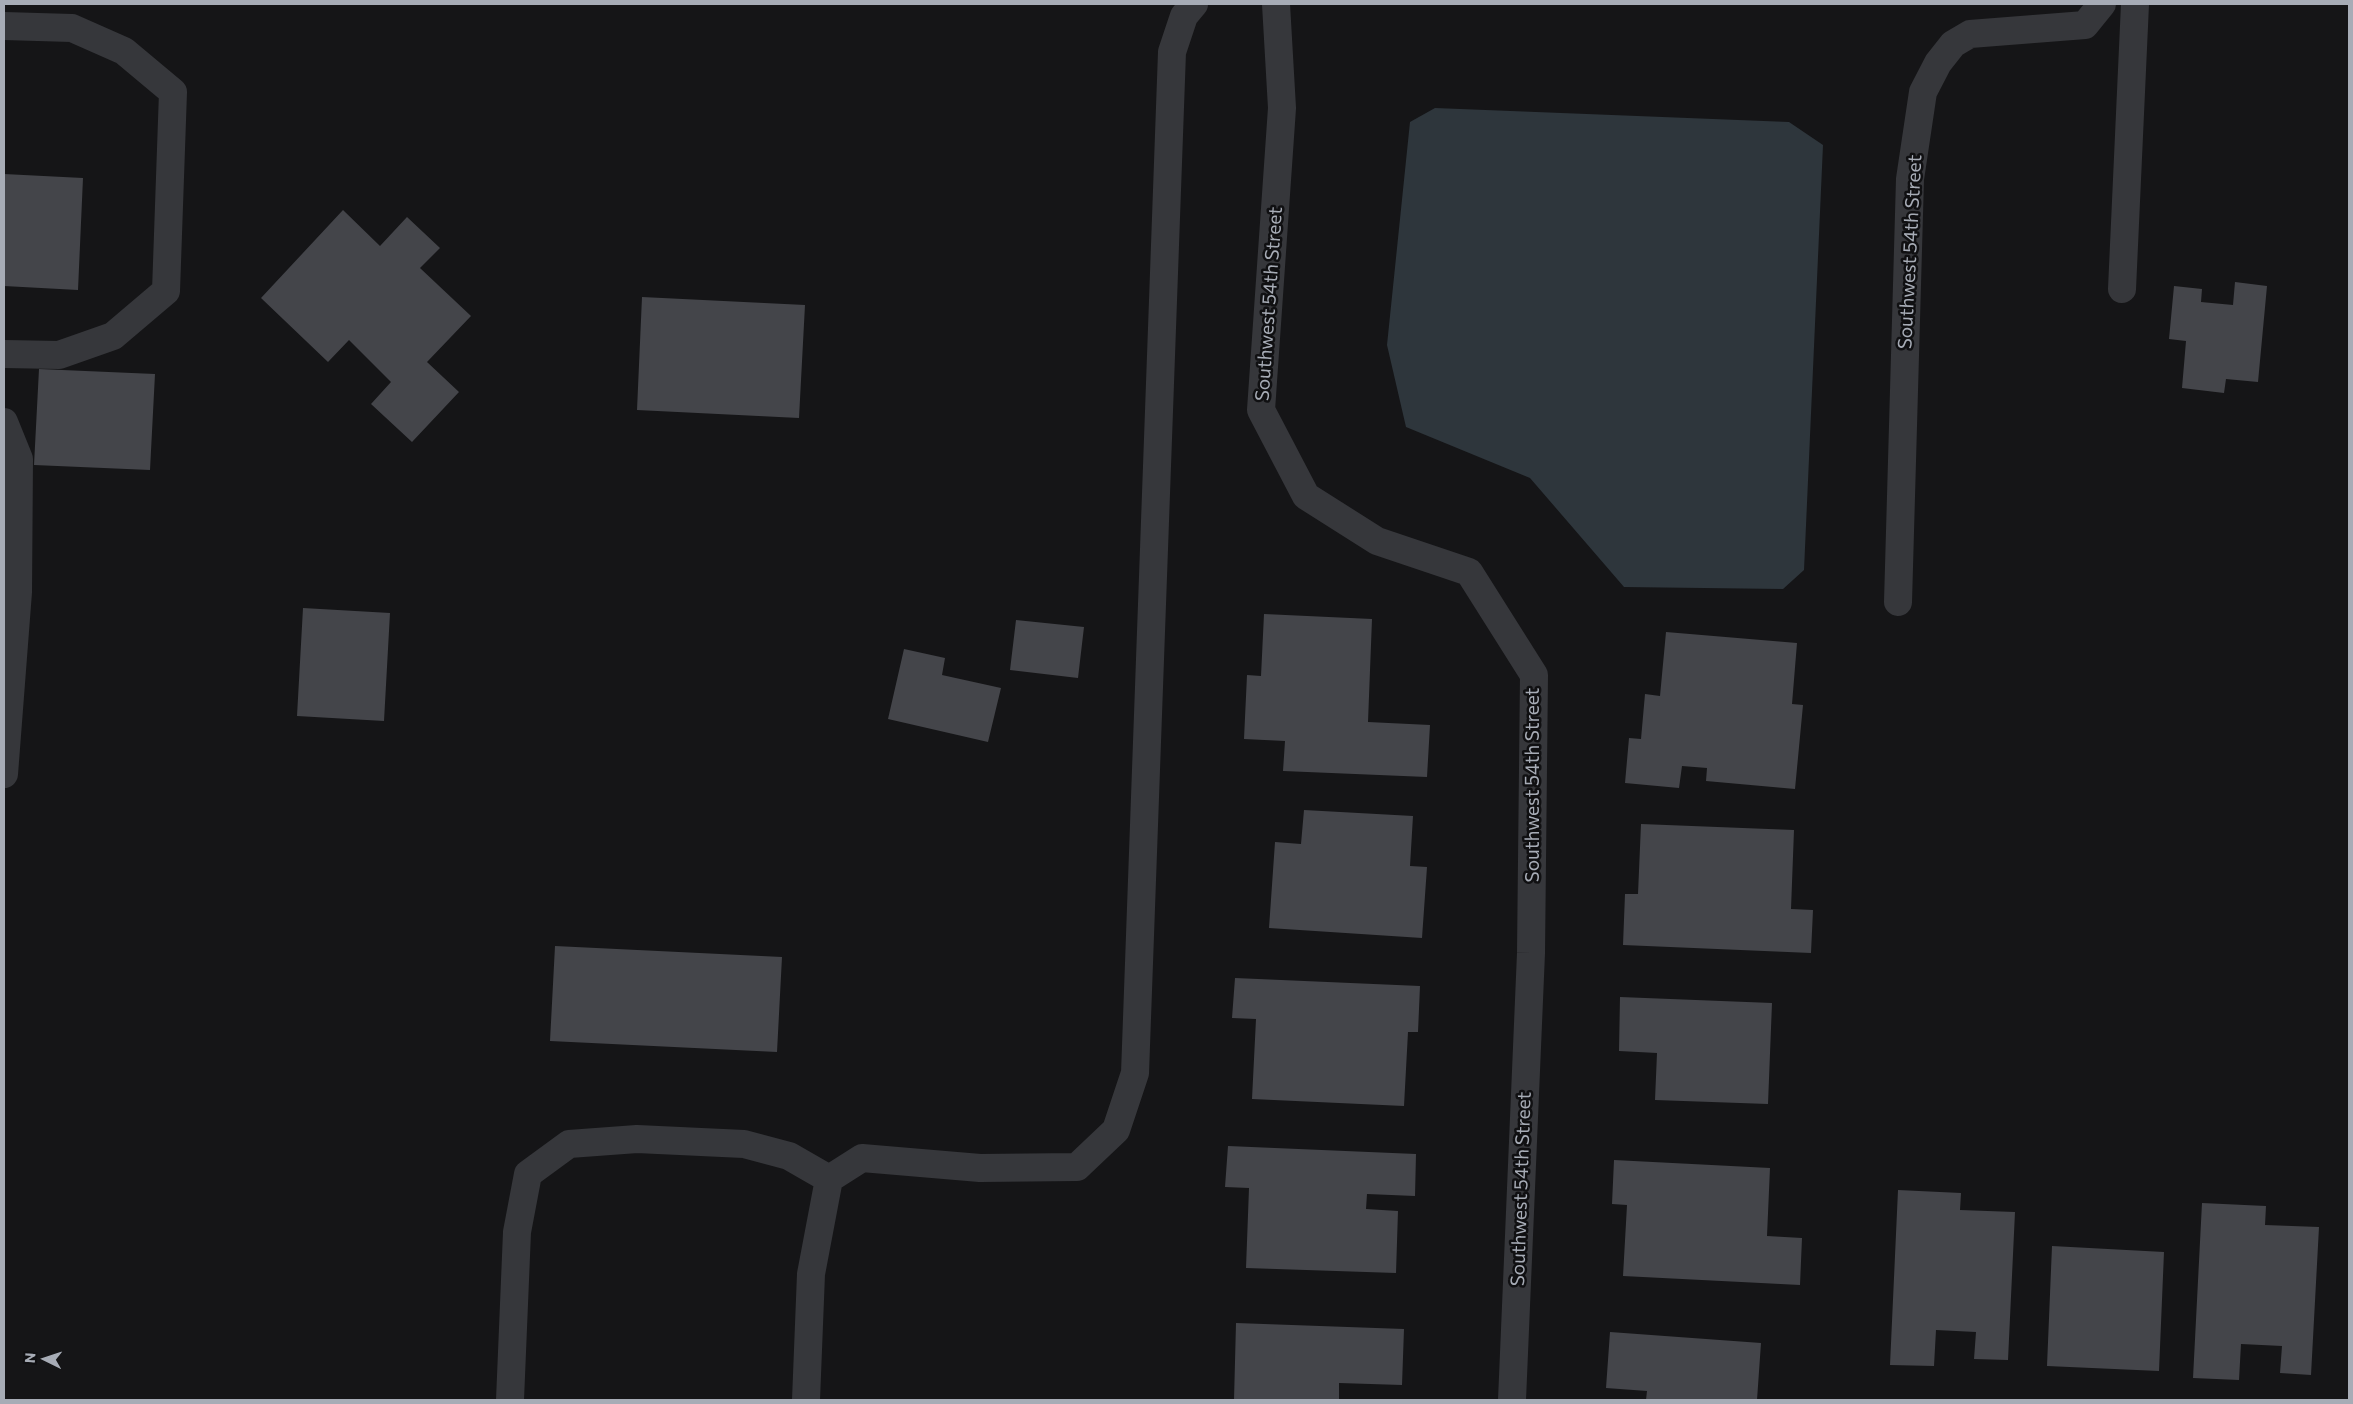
<!DOCTYPE html>
<style>
body{margin:0}
#map{position:relative;width:2353px;height:1404px;overflow:hidden;background:#151517;font-family:Commissioner,sans-serif}
canvas{display:block}
.frame{position:absolute;inset:0;border:5px solid #a7acb6;pointer-events:none}
.north{position:absolute;left:20px;top:1334px;width:50px;height:50px;-webkit-text-stroke:4px #101012;paint-order:stroke;rotate:274deg;font-size:14px;font-weight:700;line-height:20px;text-align:center;color:#a7acb6}
.north::after{content:'';display:block;margin:auto;width:18px;height:22px;background:#a7acb6;clip-path:polygon(50% 0,100% 100%,50% 72%,0 100%)}
</style>
<div id="map">
<canvas width="2353" height="1404"></canvas>
<div class="frame"></div>
<div class="north">N</div>
</div>
<script>
const c = document.querySelector('canvas').getContext('2d');
c.lineJoin = 'round';
function paint(path, color) {
  c.fillStyle = color;
  c.fill(path, 'evenodd');
}
function toPath(rows) {
  const path = new Path2D();
  for (const r of rows) {
    path.moveTo(r[0], r[1]);
    for (let i = 2; i < r.length; i += 2) path.lineTo(r[i], r[i + 1]);
  }
  return path;
}
function stroke(path, color, width, dash) {
  c.strokeStyle = color;
  c.lineWidth = width;
  c.lineCap = dash ? 'butt' : 'round';
  c.setLineDash(dash || []);
  c.stroke(path);
}
function write(font, color, halo, rows, align = 'center') {
  c.font = font + ' Commissioner,sans-serif';
  c.lineWidth = 5;
  c.setLineDash([]);
  c.textBaseline = 'middle';
  c.strokeStyle = halo;
  c.fillStyle = color;
  for (const [text, x, y, turn = 0] of rows) {
    c.save();
    c.translate(x, y);
    c.rotate((+turn || 0) * Math.PI / 180);
    c.textAlign = isNaN(turn) ? turn : align;
    if (halo) c.strokeText(text, 0, 0);
    c.fillText(text, 0, 0);
    c.restore();
  }
}
paint(toPath([
 [1435,108,1789,122,1823,145,1804,570,1783,589,1624,587,1530,478,1406,427,1387,345,1410,122]
]), '#2e363c');
paint(toPath([
 [4,174,83,178,78,290,4,286],
 [343,210,380,246,407,217,440,248,420,268,471,316,427,362,459,392,412,442,371,404,391,382,349,340,328,362,261,298],
 [2235,282,2267,286,2258,382,2226,379,2224,393,2182,388,2186,341,2169,339,2174,286,2202,289,2201,302,2233,305],
 [642,297,805,305,799,418,637,410],
 [39,369,155,374,150,470,34,465],
 [303,608,390,613,384,721,297,716],
 [1264,614,1372,619,1368,722,1430,725,1427,777,1283,771,1285,741,1244,739,1247,675,1261,676],
 [1016,620,1084,627,1078,678,1010,670],
 [1666,632,1797,643,1792,704,1803,705,1795,789,1706,781,1707,768,1682,766,1679,788,1625,783,1629,738,1641,739,1645,694,1660,696],
 [904,649,945,658,942,675,1001,688,988,742,888,719],
 [1304,810,1413,816,1410,866,1427,867,1422,938,1269,928,1275,842,1301,844],
 [1641,824,1794,830,1791,909,1813,910,1811,953,1623,945,1625,894,1638,894],
 [555,946,782,957,777,1052,550,1041],
 [1235,978,1420,986,1418,1032,1408,1032,1404,1106,1252,1099,1256,1019,1232,1018],
 [1620,997,1772,1003,1768,1104,1655,1100,1657,1053,1619,1051],
 [1228,1146,1416,1154,1415,1196,1367,1194,1366,1209,1398,1211,1396,1273,1246,1268,1249,1188,1225,1187],
 [1614,1160,1770,1168,1767,1236,1802,1238,1800,1285,1623,1276,1627,1205,1612,1204],
 [1898,1190,1961,1193,1960,1210,2015,1212,2008,1360,1974,1359,1976,1332,1936,1330,1934,1366,1890,1365],
 [2202,1203,2266,1206,2265,1225,2319,1227,2311,1375,2280,1373,2282,1346,2241,1344,2239,1380,2193,1378],
 [2052,1246,2164,1252,2159,1371,2047,1366],
 [1236,1323,1404,1329,1402,1385,1339,1383,1339,1400,1234,1400],
 [1610,1332,1761,1343,1757,1400,1646,1400,1647,1391,1606,1388]
]), '#44454a');
stroke(toPath([
 [1276,4,1282,108,1261,410,1306,496,1377,541,1469,572,1534,675,1531,953,1512,1400],
 [4,26,72,28,124,51,173,92,166,291,113,336,59,355,4,354],
 [2122,289,2135,4],
 [4,422,19,459,18,592,4,774],
 [1898,602,1910,179,1923,92,1938,63,1953,44,1970,34,2085,25,2102,4],
 [510,1400,517,1232,528,1174,569,1144,637,1139,744,1144,789,1156,829,1179],
 [806,1400,811,1274,829,1179,862,1158,980,1168,1077,1167,1116,1130,1135,1073,1172,52,1184,16,1194,4]
]), '#36373b', 28);
write('19px', '#a7acb6', '#101012', [
 ["Southwest 54th Street",1910,252,-87],
 ["Southwest 54th Street",1269,304,-86],
 ["Southwest 54th Street",1533,785,-90],
 ["Southwest 54th Street",1521,1189,-88]
]);
</script>
